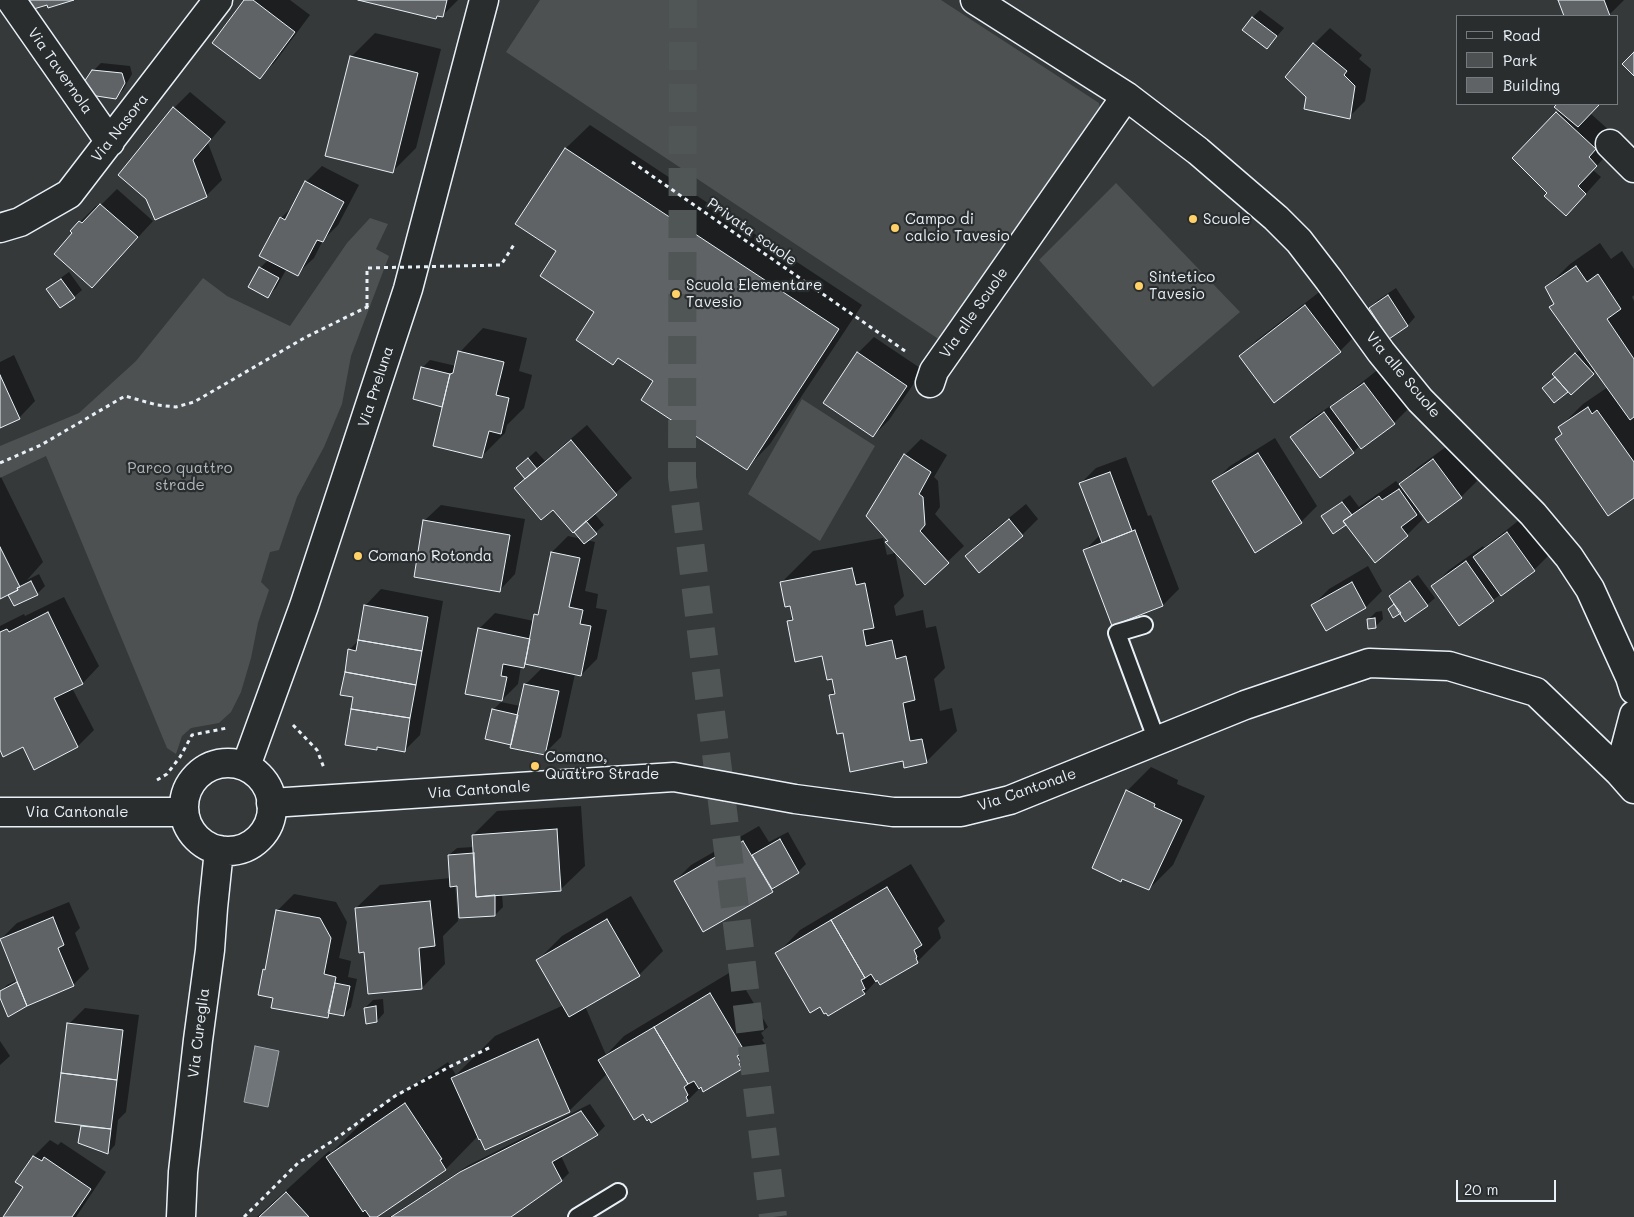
<!DOCTYPE html>
<style>
body{margin:0}
#map{position:relative;width:1634px;height:1217px;overflow:hidden;background:#35393a;font-family:Mali,sans-serif}
canvas{display:block}
.legend{position:absolute;left:1456px;top:15px;width:162px;height:90px;box-sizing:border-box;background:#2a2d2e;border:1px solid #767b7f;margin:0;padding:6px 9px;list-style:none;font-size:15px;color:#e8f1f8}
.legend li{display:flex;align-items:center;gap:10px;height:25px}
.legend b{width:25px;border:1px solid #767b7f}
.scale{position:absolute;left:1456px;top:1180px;width:100px;height:22px;box-sizing:border-box;border:2px solid #e8f1f8;border-top:0;padding-left:6px;font-size:15px;line-height:18px;white-space:nowrap;color:#e8f1f8;-webkit-text-stroke:4px #2a2d2e;paint-order:stroke}
</style>
<div id="map">
<canvas width="1634" height="1217"></canvas>
<ul class="legend">
<li><b style="height:6px;background:#2a2d2e"></b>Road</li>
<li><b style="height:14px;background:#4d5152"></b>Park</li>
<li><b style="height:14px;background:#5f6365"></b>Building</li>
</ul>
<div class="scale">20 m</div>
</div>
<script>
const c = document.querySelector('canvas').getContext('2d');
c.lineJoin = 'round';
function paint(path, color) {
  c.fillStyle = color;
  c.fill(path, 'evenodd');
}
function toPath(rows) {
  const path = new Path2D();
  for (const r of rows) {
    if (r.length === 3) {
      path.moveTo(r[0] + r[2], r[1]);
      path.arc(r[0], r[1], r[2], 0, 2 * Math.PI);
      continue;
    }
    path.moveTo(r[0], r[1]);
    for (let i = 2; i < r.length; i += 2) path.lineTo(r[i], r[i + 1]);
  }
  return path;
}
function stroke(path, color, width, dash) {
  c.strokeStyle = color;
  c.lineWidth = width;
  c.lineCap = dash ? 'butt' : 'round';
  c.setLineDash(dash || []);
  c.stroke(path);
}
function write(font, color, halo, rows, align = 'center') {
  c.font = font + ' Mali,sans-serif';
  c.lineWidth = 4.5;
  c.setLineDash([]);
  c.textBaseline = 'middle';
  c.strokeStyle = halo;
  c.fillStyle = color;
  for (const [text, x, y, turn = 0] of rows) {
    c.save();
    c.translate(x, y);
    c.rotate((+turn || 0) * Math.PI / 180);
    c.textAlign = isNaN(turn) ? turn : align;
    if (halo) c.strokeText(text, 0, 0);
    c.fillText(text, 0, 0);
    c.restore();
  }
}
paint(toPath([
 [540,0,941,0,1099,103,1101,115,940,340,506,52],
 [1116,183,1240,312,1153,387,1039,260],
 [370,218,388,224,376,249,389,256,351,356,342,404,324,447,297,497,279,550,270,552,261,582,269,590,258,623,251,658,241,692,231,712,219,723,191,728,182,736,176,754,167,748,46,456,0,478,0,446,79,413,136,361,203,278,227,296,290,326,347,243],
 [802,399,875,446,820,541,748,494]
]), '#4d5152');
const water = toPath([
 [255,1046,279,1051,268,1107,244,1102,255,1046]
]);
paint(water, '#707579');
stroke(water, '#a0a7ac', 1);
paint(toPath([
 [246,0,290,0,310,15,275,62,259,78],
 [362,0,458,0,442,16,438,15,435,18],
 [1560,0,1624,0,1609,15,1604,16,1565,16],
 [1260,10,1284,28,1267,48,1252,18],
 [1330,28,1362,55,1359,59,1371,69,1365,101,1349,117,1308,96,1287,77,1314,44],
 [375,33,441,49,416,148,392,172,351,57],
 [101,63,130,66,132,74,123,90,115,98,93,71],
 [190,92,226,122,208,143,222,180,206,196,174,108],
 [1558,104,1598,104,1590,113,1611,132,1612,149,1593,170,1601,177,1582,198,1549,193,1514,158,1560,110,1556,106],
 [590,125,862,305,770,444,747,468,655,381,619,357,613,363,596,311,558,251,517,224,566,148],
 [322,166,359,185,338,225,323,240,314,258,297,274,287,268,276,288,268,296,260,268,269,259,281,218,295,204,306,182],
 [117,189,153,221,108,270,80,222,96,206,98,208],
 [1600,243,1611,259,1622,251,1634,269,1634,295,1632,297,1634,301,1634,497,1556,439,1563,432,1560,427,1583,404,1608,387,1596,370,1571,393,1568,390,1555,401,1557,376,1561,366,1581,349,1546,288,1570,264],
 [69,272,82,290,74,297,48,290,55,282],
 [1396,288,1415,317,1408,325,1390,337,1370,308,1378,300],
 [1322,290,1356,335,1340,351,1241,356,1257,340],
 [483,328,527,338,519,371,532,375,524,408,507,425,505,433,482,456,444,406,415,399,423,367,430,360,456,366,460,352],
 [874,337,923,370,889,420,873,436,858,353],
 [14,355,35,401,19,418,0,426,0,362],
 [1380,368,1410,407,1394,423,1360,446,1353,452,1320,476,1292,437,1308,421,1342,398],
 [587,425,632,478,594,513,604,525,587,540,595,542,585,591,598,594,596,608,607,610,597,659,581,675,575,674,561,737,545,753,493,710,501,702,520,706,525,685,543,667,527,663,523,667,521,666,518,684,502,700,479,629,495,613,534,621,536,615,540,611,552,552,568,536,582,539,553,508,516,488,526,478,526,460,536,451,545,461],
 [1275,438,1317,506,1301,522,1214,482,1230,466],
 [921,439,947,455,934,477,938,481,940,507,935,514,964,546,925,583,905,455],
 [1450,444,1477,481,1461,497,1420,510,1418,512,1423,519,1407,535,1346,523,1334,532,1323,516,1331,509,1350,495,1359,507,1396,481,1399,485,1417,468],
 [1126,457,1148,516,1151,515,1179,589,1163,605,1113,625,1085,550,1100,535,1080,484,1096,468],
 [1,477,43,562,27,580,39,574,45,586,37,594,14,605,9,593,0,598,0,478],
 [1026,504,1038,519,1022,535,979,571,966,556,982,540],
 [441,505,525,519,515,574,499,591,424,521],
 [1523,517,1550,554,1534,570,1460,624,1433,586,1449,570,1483,546,1484,548],
 [883,538,887,555,895,553,904,596,894,606,896,616,923,610,926,628,936,626,945,668,934,679,940,711,952,708,957,731,926,762,904,760,844,732,830,695,835,690,833,678,823,655,788,621,794,616,782,582,813,551],
 [1368,566,1382,591,1366,607,1326,629,1313,605,1329,589],
 [1418,575,1435,598,1427,605,1395,603,1391,597,1398,589],
 [381,589,443,601,420,735,404,751,379,746,376,749,354,696,349,650,359,640,365,606],
 [64,597,99,666,83,683,72,688,94,730,78,746,24,745,0,747,0,626,24,614,25,616],
 [1382,611,1383,619,1375,627,1368,620,1376,612],
 [1151,767,1178,780,1177,784,1205,796,1173,865,1149,889,1123,878,1121,880,1127,791],
 [581,806,585,866,561,889,502,894,503,907,495,915,458,885,455,885,458,921,443,936,445,964,422,988,366,951,356,908,380,885,451,878,449,855,457,848,474,847,473,835,497,811],
 [759,826,769,842,788,832,806,864,798,872,781,882,772,891,675,881,691,865],
 [911,864,945,921,938,928,941,938,917,962,878,979,865,993,828,1014,777,954,800,930],
 [294,894,336,902,347,922,339,958,351,961,348,977,357,979,351,1007,343,1015,332,1012,327,1017,275,997,264,970,267,967,278,910],
 [631,896,663,951,639,975,585,1006,606,1055,624,1036,734,970,768,1027,761,1033,764,1038,762,1040,765,1044,741,1068,702,1086,688,1100,652,1121,608,1073,569,1111,478,1136,446,1169,374,1217,372,1217,370,1215,368,1217,257,1217,329,1151,331,1153,370,1115,448,1062,456,1075,495,1036,564,1005,538,960,562,936],
 [69,902,80,928,75,933,89,969,73,985,28,1004,8,1015,0,992,7,985,15,981,25,1004,28,1004,1,939,17,923],
 [383,999,384,1013,377,1021,365,1008,373,1000],
 [85,1008,139,1015,126,1112,118,1120,115,1145,108,1153,82,1126,84,1125,69,1024],
 [0,1041,10,1056,0,1065],
 [590,1104,605,1126,597,1134,561,1156,569,1173,561,1181,509,1217,390,1217,469,1165],
 [50,1140,58,1145,61,1142,106,1172,76,1217,4,1217,24,1186,17,1181,34,1156]
]), '#0007');
const building = toPath([
 [24,0,74,0,48,8,47,5,27,11,24,0],
 [244,0,253,0,295,32,260,79,212,43,244,0],
 [358,0,447,0,443,17,437,16,436,19,358,0],
 [1558,0,1604,0,1610,16,1564,16,1558,0],
 [1252,17,1277,36,1267,49,1242,30,1252,17],
 [1313,43,1347,71,1344,75,1355,86,1350,119,1304,109,1306,97,1285,77,1313,43],
 [1634,52,1634,76,1622,64,1634,52],
 [350,56,418,73,393,173,325,156,350,56],
 [92,70,122,73,125,83,116,99,90,95,82,85,92,70],
 [1557,104,1597,104,1599,105,1578,127,1554,107,1557,104],
 [173,107,211,139,193,160,207,197,155,220,146,199,118,175,173,107],
 [1556,112,1596,149,1589,157,1597,166,1578,186,1586,194,1566,216,1544,196,1547,193,1512,158,1556,112],
 [565,148,839,329,747,470,641,400,653,381,618,358,613,365,576,340,594,312,540,276,556,251,515,224,565,148],
 [305,181,344,202,323,242,317,240,298,276,259,256,280,217,285,220,305,181],
 [100,204,138,237,92,288,54,254,72,233,70,231,79,221,82,223,100,204],
 [1576,266,1587,282,1598,274,1621,309,1607,319,1634,359,1634,417,1630,420,1549,307,1554,304,1545,287,1576,266],
 [259,267,279,278,268,298,248,287,259,267],
 [61,279,75,298,60,308,46,289,61,279],
 [1388,295,1408,326,1389,339,1369,308,1388,295],
 [1305,305,1341,352,1274,403,1239,356,1305,305],
 [458,351,504,362,496,395,509,398,501,434,489,431,482,458,433,446,450,374,453,373,458,351],
 [857,352,907,386,873,437,823,403,857,352],
 [1575,353,1594,374,1571,395,1552,374,1575,353],
 [421,367,450,374,442,407,413,399,421,367],
 [0,375,20,419,0,428,0,375],
 [1555,377,1568,392,1554,403,1542,388,1555,377],
 [1364,383,1395,424,1361,449,1330,407,1364,383],
 [1588,407,1592,414,1597,410,1634,462,1634,498,1608,516,1555,439,1562,434,1558,427,1588,407],
 [1324,412,1354,453,1320,478,1290,437,1324,412],
 [571,440,617,495,573,533,553,510,541,520,514,488,571,440],
 [1258,453,1302,523,1255,553,1212,481,1258,453],
 [904,454,931,472,919,494,923,497,925,525,920,531,949,563,925,585,885,542,888,541,866,516,904,454],
 [528,458,537,469,525,479,516,468,528,458],
 [1433,459,1462,498,1428,523,1399,484,1433,459],
 [1110,472,1132,531,1102,543,1079,483,1110,472],
 [1399,489,1417,515,1401,527,1408,536,1375,563,1343,521,1379,496,1382,500,1399,489],
 [1342,502,1352,515,1343,521,1346,525,1333,534,1321,516,1342,502],
 [1009,519,1023,536,979,573,965,556,1009,519],
 [423,520,510,535,500,592,414,577,423,520],
 [586,521,597,534,584,544,574,532,586,521],
 [1135,530,1163,606,1112,626,1083,550,1135,530],
 [1507,532,1535,571,1501,596,1473,557,1507,532],
 [0,547,20,587,17,588,18,590,0,599,0,547],
 [551,552,580,558,569,607,583,610,580,624,591,626,581,676,525,664,534,614,538,615,551,552],
 [1466,561,1494,601,1459,626,1431,586,1466,561],
 [852,568,856,585,865,583,874,628,863,630,866,646,892,640,896,659,906,656,915,700,903,703,910,741,922,739,927,763,904,768,903,761,850,772,843,733,837,734,829,695,835,694,832,679,827,680,822,656,795,662,787,621,793,620,790,606,785,607,780,582,852,568],
 [31,581,38,595,14,606,8,595,18,590,17,588,31,581],
 [1410,581,1428,606,1405,622,1389,596,1410,581],
 [1352,582,1366,608,1326,631,1311,605,1352,582],
 [1394,604,1401,613,1393,618,1388,609,1394,604],
 [364,605,428,617,422,651,358,640,364,605],
 [48,612,83,684,54,698,78,747,34,770,23,747,3,757,0,750,0,632,7,629,9,632,48,612],
 [1375,618,1376,628,1368,629,1367,619,1375,618],
 [478,628,530,639,524,668,503,664,501,676,507,677,502,701,465,694,478,628],
 [358,640,422,651,416,685,345,672,348,649,356,651,358,640],
 [345,672,416,685,410,718,351,709,353,697,340,695,345,672],
 [524,684,559,691,545,755,510,748,524,684],
 [351,709,410,718,405,752,377,747,377,750,345,745,351,709],
 [492,709,518,715,511,745,485,739,492,709],
 [1126,790,1155,804,1154,807,1182,820,1149,890,1122,879,1121,882,1092,868,1126,790],
 [557,829,561,891,476,897,472,835,557,829],
 [780,839,799,873,772,889,752,855,780,839],
 [743,841,773,892,703,932,674,881,743,841],
 [474,853,476,897,495,895,495,916,459,918,457,886,450,887,448,855,474,853],
 [887,887,922,945,914,950,917,957,916,958,918,963,880,985,877,980,876,982,871,974,865,978,831,920,887,887],
 [430,901,435,946,419,948,422,989,368,994,364,952,359,953,355,908,430,901],
 [276,910,320,918,331,938,324,974,336,977,328,1018,271,1008,273,998,258,995,263,969,265,970,276,910],
 [53,917,64,945,58,948,74,986,27,1006,0,939,53,917],
 [607,919,640,976,569,1017,536,960,607,919],
 [831,920,865,978,861,980,865,989,862,990,865,994,828,1016,826,1013,824,1014,820,1007,810,1013,775,953,831,920],
 [17,982,27,1006,8,1017,0,998,0,991,17,982],
 [335,983,350,986,344,1016,328,1013,335,983],
 [710,993,745,1052,737,1056,741,1063,739,1064,742,1069,703,1092,701,1087,699,1089,694,1081,688,1084,654,1027,710,993],
 [376,1006,377,1022,366,1024,364,1008,376,1006],
 [67,1023,123,1030,117,1080,61,1073,67,1023],
 [654,1027,688,1084,684,1087,688,1095,686,1097,688,1101,651,1123,649,1119,647,1121,643,1114,634,1120,598,1060,654,1027],
 [538,1039,570,1112,485,1150,480,1139,479,1140,451,1078,538,1039],
 [61,1073,117,1080,111,1129,55,1122,61,1073],
 [405,1103,442,1159,440,1160,446,1170,377,1217,370,1217,365,1210,363,1212,326,1157,405,1103],
 [581,1111,598,1135,552,1162,562,1181,511,1217,391,1217,460,1172,581,1111],
 [81,1126,111,1129,108,1154,78,1143,81,1126],
 [33,1156,42,1161,44,1157,91,1189,72,1217,3,1217,23,1187,15,1182,33,1156],
 [286,1192,309,1217,259,1217,286,1192]
]);
paint(building, '#5f6365');
stroke(building, '#e8f1f8', 1);
stroke(toPath([
 [683,0,682,477,773,1217]
]), '#505556', 28, [28, 14]);
const service = toPath([
 [1144,625,1117,633,1157,741],
 [577,1217,618,1192]
]);
const minor = toPath([
 [11,0,110,142],
 [975,0,1126,96,1198,151,1276,218,1299,241,1329,280,1381,352,1420,400,1533,514,1569,557,1590,589,1630,677,1634,690],
 [1610,144,1634,168],
 [0,228,20,222,69,194,218,0],
 [930,383,934,371,1126,96],
 [1619,772,1634,715],
 [271,803,674,777,795,799,893,812,961,812,1010,800,1245,705,1369,663,1449,666,1536,692,1619,772,1634,789],
 [0,812,184,812]
]);
const tertiary = toPath([
 [228,807,44],
 [246,766,304,606,408,289,484,0],
 [181,1217,183,1172,198,1040,210,950,213,908,219,850]
]);
stroke(service, '#e8f1f8', 20);
stroke(minor, '#e8f1f8', 31);
stroke(tertiary, '#e8f1f8', 31);
stroke(toPath([
 [632,162,908,353],
 [0,463,41,445,125,396,157,405,176,407,194,402,306,337,367,307,370,308],
 [293,725,317,750,324,768],
 [157,780,167,774,180,757,192,735,227,728],
 [244,1217,298,1163,334,1140,395,1096,449,1067,491,1047]
]), '#e8f1f8', 3, [4, 4]);
stroke(service, '#2a2d2e', 16);
stroke(minor, '#2a2d2e', 28);
stroke(tertiary, '#2a2d2e', 28);
stroke(toPath([
 [367,307,367,268,501,265,515,243]
]), '#e8f1f8', 3, [4, 4]);
for (const [x, y, r, color] of [
 [1193,219,5,"#ffd166"],
 [895,228,5,"#ffd166"],
 [1139,286,5,"#ffd166"],
 [676,294,5,"#ffd166"],
 [358,556,5,"#ffd166"],
 [535,766,5,"#ffd166"]
]) {
  const dot = new Path2D();
  dot.arc(x, y, r, 0, 2 * Math.PI);
  c.fillStyle = color;
  c.fill(dot);
  stroke(dot, '#2a2d2e', 2);
}
write('15px', '#e8f1f8', '#2a2d2e', [
 ["Via Tavernola",60,71,55],
 ["Via Nasora",120,128,-52],
 ["Privata scuole",752,232,35],
 ["Via alle Scuole",974,313,-55],
 ["Via alle Scuole",1403,375,50],
 ["Via Preluna",376,387,-72],
 ["Via Cantonale",479,790,-4],
 ["Via Cantonale",1027,790,-19],
 ["Via Cantonale",77,812],
 ["Via Cureglia",199,1033,-83]
]);
write('15px', '#e8f1f8', '#2a2d2e', [
 ["Campo di",905,219],
 ["calcio Tavesio",905,236],
 ["Scuole",1203,219],
 ["Sintetico",1149,277],
 ["Tavesio",1149,294],
 ["Scuola Elementare",686,285],
 ["Tavesio",686,302],
 ["Comano Rotonda",368,556],
 ["Comano,",545,757],
 ["Quattro Strade",545,774]
], 'left');
write('15px', '#b2b9be', '#2a2d2e', [
 ["Parco quattro",180,468],
 ["strade",180,485]
]);
</script>
